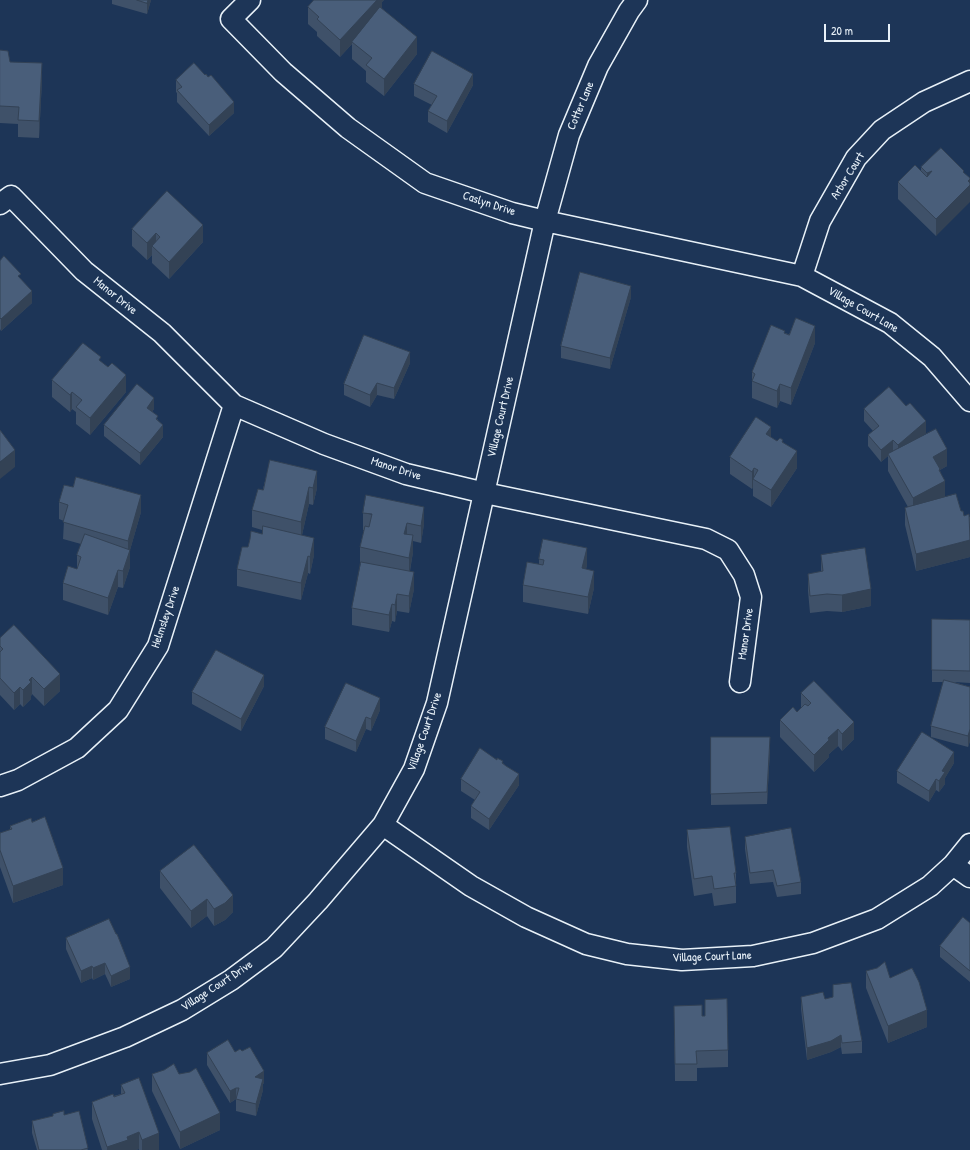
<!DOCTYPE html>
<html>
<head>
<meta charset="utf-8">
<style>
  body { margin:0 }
  #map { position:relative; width:970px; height:1150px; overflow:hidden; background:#1d3557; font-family:"Patrick Hand",sans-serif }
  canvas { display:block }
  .scale { position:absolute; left:824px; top:24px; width:66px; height:18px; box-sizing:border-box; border:2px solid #e8f1f8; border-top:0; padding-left:5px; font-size:12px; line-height:14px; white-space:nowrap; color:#e8f1f8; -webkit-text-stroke:3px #1d3557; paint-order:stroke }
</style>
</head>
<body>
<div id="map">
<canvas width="970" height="1150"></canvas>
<div class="scale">20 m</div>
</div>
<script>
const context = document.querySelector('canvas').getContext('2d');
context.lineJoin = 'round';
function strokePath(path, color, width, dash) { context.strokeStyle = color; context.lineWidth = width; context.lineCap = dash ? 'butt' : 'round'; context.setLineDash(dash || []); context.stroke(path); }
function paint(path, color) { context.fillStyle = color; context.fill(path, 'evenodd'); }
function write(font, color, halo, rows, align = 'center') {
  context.font = font + ' "Patrick Hand",sans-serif'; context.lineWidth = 3; context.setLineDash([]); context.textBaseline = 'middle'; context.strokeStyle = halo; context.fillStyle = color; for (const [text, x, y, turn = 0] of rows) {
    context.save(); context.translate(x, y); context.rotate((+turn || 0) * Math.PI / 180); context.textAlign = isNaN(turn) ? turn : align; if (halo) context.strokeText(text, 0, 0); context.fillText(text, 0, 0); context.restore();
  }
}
const minor = new Path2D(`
  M250 0 231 19 283 72 348 128 425 183 512 213 545 221 802 276 890 323 932 357 970 401
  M0 204 11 196 84 271 162 333 234 405 324 444 406 474 485 493 706 539 728 550 744 575 751 597 740 682
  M802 276 820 221 856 158 882 130 924 102 970 81
  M0 786 18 780 77 748 118 710 158 646 234 405
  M383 825 471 886 526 917 586 944 627 954 682 960 753 956 813 943 877 919 930 886 953 865 970 844
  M953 865 970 877
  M0 1074 50 1065 125 1037 182 1010 231 980 274 948 318 901 383 825 414 769 437 703 545 221 569 135 598 66 629 11 637 0`);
const wall = new Path2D(`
  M112 0H151L147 14 112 4Z
  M314 0H384L382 2V10L417 54 384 96 366 82V71L352 59V44L340 57 317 36V32L308 24V7Z
  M0 50 10 62 42 80 39 138 18 137V124L0 123Z
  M176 80 234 113 209 136 177 102V93L176 92Z
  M414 84 473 85 447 133 428 122V111L432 105 414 96Z
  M921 167 964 173 936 236 898 199V182L921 171Z
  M132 229 203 242 169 279 152 263V255L147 260 132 246Z
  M0 261 21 279 32 303 1 331 0 329Z
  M631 297 610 369 561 358V346Z
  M785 333 815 343 791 405 780 401 777 408 752 398V372Z
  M101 362 126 392 90 435 76 424V412L72 409 70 412 52 397V380Z
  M410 363 394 399 377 395 370 407 344 395V384Z
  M154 409 152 412 158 420 163 437 140 465 104 436V425Z
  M864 409 926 433 920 438 947 466 940 470 945 497 961 511 964 516 970 517V557L916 571 905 525V508L908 507 888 471V456L881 462 868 446V435L873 431 864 421Z
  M771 438 777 441 783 442 797 468 771 507 753 496V487L752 489 730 474V457Z
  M270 460 317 488 313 505 309 504 302 535 314 555 310 574 308 573 301 600 237 586V569L248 547 262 534V530L252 527V510L263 490Z
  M59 502 141 512 130 550V567L123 588 118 587 108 615 63 600V583L77 569V555L81 544 63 539 64 521 59 519Z
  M363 513 424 524 421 543 413 541V552L410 571 414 589 409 613 397 611 395 622 392 621 389 632 352 625V608L361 564H360V547L364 530H363Z
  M821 555 871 606 842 612 827 611 810 613 808 591V574L821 572Z
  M539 559 587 565 586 569 594 588 588 614 523 602V585L539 564Z
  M932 619 970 620V683L954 682 970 687V741L968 747 931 737V726L943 682H932Z
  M0 638 60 691 44 706 32 694 31 696V699L23 707 20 704 14 710 0 695Z
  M264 686 241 731 192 704V692Z
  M801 693 854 739 842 751 838 746 829 754V757L814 772 780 737V720L797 712 801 708Z
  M380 710 371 731 366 729 356 752 325 739V727Z
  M711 737 770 749 767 804 711 805Z
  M503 763 519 785 489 830 471 818V806L475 800 461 791V779Z
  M954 763 945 778V784L939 792 936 790 929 802 897 783V771Z
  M32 822 63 885 13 903 0 867V833L10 830V826Z
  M687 830 736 873V903L714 906 712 893 694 896 687 847Z
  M745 837 801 882V894L777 897 773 882 750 884 745 849Z
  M160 871 233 912 225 920 214 926 207 916 191 928 160 888Z
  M970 923V982L940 957V946Z
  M66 938 130 979 111 987 105 974 93 980 92 978 81 983 66 949Z
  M866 971 890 978 927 1027 888 1043 866 988Z
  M801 997 825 999 862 1041V1053L842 1054 841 1047 831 1052 807 1060 801 1009Z
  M705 1000 728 1050V1067L697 1068V1081H675L674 1006 702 1016H705Z
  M242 1051 264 1083 263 1084V1090L256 1116 236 1111V1099L230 1103 207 1065V1053Z
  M152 1074H179L220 1130 180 1149 152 1091Z
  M121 1085 159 1150H139V1149L136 1150H102L92 1119V1102L121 1094Z
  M53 1114 64 1115 88 1150H37L32 1133V1121L53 1116Z`);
const shadedWall = new Path2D(`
  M148 0H151L147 14V3Z
  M377 0H384L382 2V11L352 42V44L340 57V40Z
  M417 37V54L384 96V79Z
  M42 63V80L39 138V121Z
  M473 74V85L447 133V121Z
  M234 102V113L209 136V125Z
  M932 171 927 190V173Z
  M970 179V202L936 236V219Z
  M203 225V242L169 279V262Z
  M156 233V250L152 246V255L147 260V243Z
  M631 286V297L610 369V358Z
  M32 291V303L1 331V319Z
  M815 326V343L791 405V388Z
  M410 352V363L394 399V388Z
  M126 375V392L90 435V418Z
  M377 383V395L370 407V395Z
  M780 384V401L777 408V391Z
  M72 392V409L70 412V395Z
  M154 398V409L147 419V408Z
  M926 421V433L898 457V445Z
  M163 425V437L140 465V453Z
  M771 427V444L766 434Z
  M893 440V452L888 454V456L881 462V450Z
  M947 449V466L940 470V483L945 481V498L913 515V498L933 457Z
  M15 450V467L0 479V462Z
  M797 451V468L771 507V490Z
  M754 468V479H753V487L752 489V472Z
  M317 471V488L313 505V488Z
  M309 487V504L301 539V522Z
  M141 495V512L130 550V567L123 588V571L128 556V541Z
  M424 507V524L421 543V526Z
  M407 523V540L404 534Z
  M413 535V552L409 575V558Z
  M314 538V555L310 574V557Z
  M970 540V557L916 571V554Z
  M587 548V565L582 585V568Z
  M308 556V573L301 600V583Z
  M118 570V587L108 615V598Z
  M594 571V588L588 614V597Z
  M414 572V589L409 613V596Z
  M871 589V606L842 612V595Z
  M397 594V611L395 622V605Z
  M392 604V621L389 632V615Z
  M60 674V691L44 706V689Z
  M264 675V686L241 731V719Z
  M32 677V694L31 696V699L23 707V690L29 680Z
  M20 687V704L14 710V693Z
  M380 698V710L371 731V719Z
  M366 717V729L356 752V741Z
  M854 722V739L842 751V734Z
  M838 729V746L829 754V757L814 772V755L828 738Z
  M970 729V741L968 747V736Z
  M770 737V749L767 804V792Z
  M954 752V763L945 778V784L939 792V781L942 771Z
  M519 774V785L489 830V819Z
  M936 779V790L929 802V791Z
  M63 868V885L13 903V886Z
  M233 895V912L225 920 214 926V909Z
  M207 899V916L191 928V911Z
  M105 963V974L93 980V968Z
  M92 966V978L81 983V971Z
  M130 967V979L111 987V976Z
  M927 1010V1027L888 1043V1026Z
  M841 1035V1047L831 1052 807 1060V1048Z
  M264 1071V1083L263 1084V1090L256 1116 255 1077Z
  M236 1088V1099L230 1103V1091Z
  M220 1113V1130L180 1149V1132Z
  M139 1132V1149L136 1150H107V1147L127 1137Z
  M159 1133V1150H142V1140Z`);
const building = new Path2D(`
  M137 0H148L147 3Z
  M314 0H377L340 40 317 19 319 17 308 7Z
  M380 7 417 37 384 79 366 65 372 58 352 42Z
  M0 50 8 51 10 62 42 63 39 121 18 120 19 107 0 106Z
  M432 51 473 74 447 121 428 111 437 96 414 84Z
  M194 63 205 75 206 74 208 77 211 75 234 102 209 125 177 90 182 87 176 80Z
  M941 148 964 171 963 172 970 178V179L968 181 970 183V185L936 219 898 182 915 165 927 177 932 171 927 173 921 167Z
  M167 191 203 225 169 262 152 246 160 237 156 233 147 243 132 229Z
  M4 256 21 274 18 276 32 291 1 319 0 318V261Z
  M580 272 631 286 610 358 561 346Z
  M796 318 815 326 791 388 780 384 777 391 752 381 755 374 752 372 771 325 785 331 784 333 789 335Z
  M364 335 410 352 394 388 377 383 370 395 344 384Z
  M83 343 101 357 99 360 108 367 112 363 126 375 90 418 76 407 82 400 72 392 70 395 52 380Z
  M137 384 154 398 147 408 158 416 156 419 163 425 140 453 104 425Z
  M889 387 906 406 910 403 926 421 898 445 893 440 881 450 868 435 879 426 864 409Z
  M756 417 771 427 766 434 777 441 780 438 783 440 782 442 797 451 771 490 753 479 758 470 754 468 752 472 730 457Z
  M936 429 947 449 933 457 940 469 939 470 945 481 913 498 888 454Z
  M0 430 15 450 0 462Z
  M270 460 317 471 313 488 309 487 301 522 252 510 258 489 263 490Z
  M76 477 141 495 128 541 63 522 68 505 59 502 64 485 73 487Z
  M956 494 961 511H963L964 516 969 514 970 540 916 554 905 508Z
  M366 495 424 507 421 526 407 523 404 534 413 535 409 558 360 547 365 526 369 527 372 514 363 513Z
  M263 526 314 538 310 557 308 556 301 583 237 569 242 547H248L250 539 251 531 262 534Z
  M85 534 130 550 123 571 118 570 108 598 63 583 68 566 77 569 81 557 77 555Z
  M543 539 587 548 582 568 594 571 588 597 523 585 527 562 543 565 544 560 539 559Z
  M865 548 871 589 842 595 827 594 810 596 808 574 823 571 821 555Z
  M361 562 414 572 409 596 397 594 395 605 392 604 389 615 352 608Z
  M932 619 970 620V671L932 670Z
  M14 625 60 674 44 689 32 677 29 680 31 682 23 690 20 687 14 693 0 678V652L3 649 0 646V638Z
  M216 650 264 675 241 719 192 692Z
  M944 680 970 687V729L968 736 931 726Z
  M814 681 854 722 842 734 838 729 828 738 829 740 814 755 780 720 793 707 797 712 805 704 808 706 811 703 801 693Z
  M346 683 380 698 371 719 366 717 356 741 325 727Z
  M922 732 954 752 942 771 945 772 939 781 936 779 929 791 897 771Z
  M711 737H770L767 792 711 794Z
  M480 748 497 760V758L503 761 502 763 506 766 519 774 489 819 471 806 480 792 461 779Z
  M45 817 63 868 13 886 0 850V833L12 829 10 826 31 818 32 822Z
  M730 827 736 873H734L736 886 714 889 712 876 694 879 687 830Z
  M791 828 801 882 777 886 773 870 750 873 745 837Z
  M194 845 233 895 225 903 214 909 207 899 191 911 160 871Z
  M963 917 970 923V971L940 946Z
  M109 919 116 934H117L130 967 111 976 105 963 93 968 92 966 81 971 66 938Z
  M885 962 890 978 912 968 919 982 927 1010 888 1026 866 971 877 968Z
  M851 983 862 1041 842 1043 841 1035 831 1041 807 1048 801 997 823 992 825 999 833 997V985Z
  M727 999 728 1050 696 1051 697 1064H675L674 1006 702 1005V1016H705V1000Z
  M228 1040 235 1052 240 1049 242 1051 250 1047 264 1071 255 1077 263 1079 256 1104 236 1099 239 1088H236L230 1091 207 1053Z
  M174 1064 179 1074 190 1072 196 1068 220 1113 180 1132 152 1074 164 1070Z
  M139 1078 159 1133 142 1140 139 1132 127 1137 128 1140 107 1147 92 1102 113 1094 114 1097 125 1093 121 1085Z
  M64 1111V1115L79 1111 88 1148 81 1150H39L32 1121 53 1116V1114Z`);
const streetNames = [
  ["Cotter Lane",581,106,-67],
  ["Arbor Court",848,176,-58],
  ["Caslyn Drive",489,204,18],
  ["Manor Drive",115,296,39],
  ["Village Court Lane",863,310,30],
  ["Village Court Drive",501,417,-77],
  ["Manor Drive",396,469,18],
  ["Helmsley Drive",166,617,-71],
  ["Manor Drive",746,634,-82],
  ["Village Court Drive",425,732,-71],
  ["Village Court Lane",712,957,-2],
  ["Village Court Drive",217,986,-33]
];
strokePath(minor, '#e8f1f8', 23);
strokePath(minor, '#1d3557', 20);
paint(wall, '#3f5169');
paint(shadedWall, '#334255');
paint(building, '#495e7a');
strokePath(building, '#334255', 1);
write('12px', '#e8f1f8', '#1d3557', streetNames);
</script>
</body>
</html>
